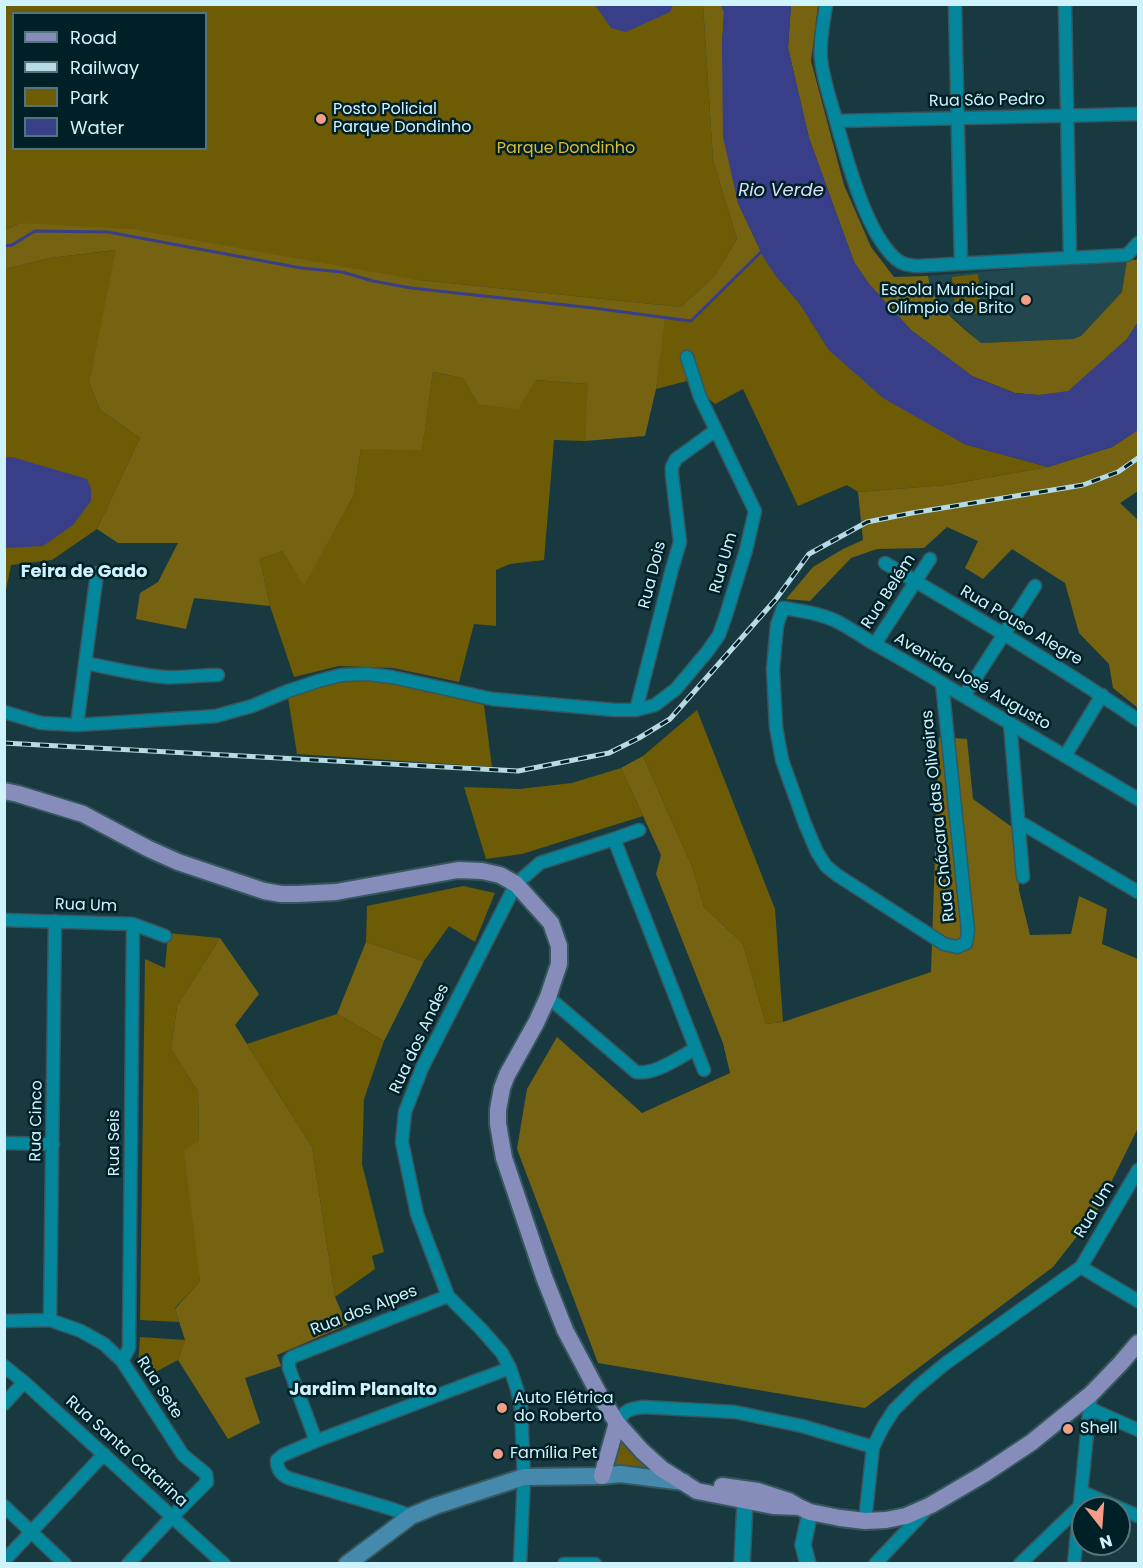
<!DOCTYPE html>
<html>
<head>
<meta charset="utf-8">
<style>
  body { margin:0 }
  #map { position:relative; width:1143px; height:1568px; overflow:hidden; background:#193941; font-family:Poppins,sans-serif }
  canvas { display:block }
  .frame { position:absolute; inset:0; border:6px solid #cef3fd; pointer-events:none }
  .legend { position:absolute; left:12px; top:12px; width:195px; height:138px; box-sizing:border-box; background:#002027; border:2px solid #52747d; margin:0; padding:8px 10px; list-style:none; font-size:18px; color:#cef3fd }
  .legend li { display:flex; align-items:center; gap:12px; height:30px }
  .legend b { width:30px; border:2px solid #52747d }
  .north { position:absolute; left:1071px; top:1496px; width:60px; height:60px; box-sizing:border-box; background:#002027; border:2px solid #52747d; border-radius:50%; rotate:163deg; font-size:16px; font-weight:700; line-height:24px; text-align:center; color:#cef3fd }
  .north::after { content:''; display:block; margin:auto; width:21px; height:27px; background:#f49e88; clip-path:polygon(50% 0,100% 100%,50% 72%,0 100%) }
</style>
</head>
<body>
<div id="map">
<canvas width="1143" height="1568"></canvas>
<div class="frame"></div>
<ul class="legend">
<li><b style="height:8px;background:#878dbb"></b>Road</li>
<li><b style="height:8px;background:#b7dbe5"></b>Railway</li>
<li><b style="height:16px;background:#6d5b06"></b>Park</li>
<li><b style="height:16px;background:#383f88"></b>Water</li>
</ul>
<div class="north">N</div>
</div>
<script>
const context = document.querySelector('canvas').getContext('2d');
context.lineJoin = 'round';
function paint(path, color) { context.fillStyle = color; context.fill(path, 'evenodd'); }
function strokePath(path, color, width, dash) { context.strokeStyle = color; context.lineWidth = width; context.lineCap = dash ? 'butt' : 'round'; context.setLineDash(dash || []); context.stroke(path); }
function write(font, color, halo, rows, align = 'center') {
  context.font = font + ' Poppins,sans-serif'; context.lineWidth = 5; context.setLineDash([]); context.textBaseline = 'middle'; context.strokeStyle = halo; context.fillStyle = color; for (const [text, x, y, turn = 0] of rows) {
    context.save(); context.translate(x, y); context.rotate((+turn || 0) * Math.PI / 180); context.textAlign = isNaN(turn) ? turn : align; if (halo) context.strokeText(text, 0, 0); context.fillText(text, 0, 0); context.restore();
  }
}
const built = new Path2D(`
  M1127 260 1122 292 1081 336 1073 339 981 343 941 307 929 285 928 276Z`);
const green = new Path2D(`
  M5 5H703L713 160 737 239 715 275 681 307 419 280 20 223 5 230ZM14 14H206V148H14Z
  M117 250 89 382 100 410 140 438 97 529 52 560 11 565 5 595V269L50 258Z
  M761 252 776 276 800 304 829 350 964 444 1048 467 946 485 858 492 847 485 798 506 743 389 715 404 687 381 656 389 664 318 691 321Z
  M978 274 982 313 956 316 952 277Z
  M433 372 463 378 478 404 535 380 589 384 585 441 554 440 544 560 510 564 496 570V626L474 624 459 682 393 668 339 666 294 677 270 606 260 559 282 551 304 585 354 495 361 449H422Z
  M339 680 386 681 484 705 492 767 297 754 288 698Z
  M697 710 775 909 783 1022 766 1024 743 944 704 907 693 869 643 756Z
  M621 768 643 816 522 854 486 859 464 787 519 789 572 783Z
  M463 886 495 893 475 942 449 926 424 961 366 942 367 906Z
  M168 933 220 938 177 1006 171 1049 198 1092 199 1141 195 1227 200 1281 175 1308 179 1322 140 1320 145 959 165 968Z
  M337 1014 384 1041 364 1099 362 1164 384 1252 372 1256 375 1269 335 1297 312 1147 247 1044Z
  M140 1337 185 1340 178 1360 146 1377 138 1367Z
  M616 1432 650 1466 648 1470 607 1465Z`);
const forest = new Path2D(`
  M703 5H721L724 12 722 45 738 203 761 252 691 321 665 318 656 389 645 436 585 441 588 384 536 380 518 409 478 404 463 378 433 372 422 450 361 449 354 495 304 586 282 551 260 559 270 606 194 598 186 629 136 619 140 593 158 582 178 543H118L97 529 140 438 100 410 89 382 116 250 50 258 5 269V230L20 223 131 229 419 280 681 307 715 275 737 239 713 160Z
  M791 5H818L811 61 844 185 871 247 894 277 928 276C932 306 960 325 981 343L1073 339 1081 336 1122 292 1127 260H1136L1138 257V322L1127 339 1068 392 1039 395 1015 393 972 376 911 330 869 284 854 262 809 138 788 48Z
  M1138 430V491L1120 503 1138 520V708L1113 688 1109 664 1079 633 1065 583 1012 549 983 579 965 568 978 541 947 527 924 548 877 549 851 558 810 601 786 599 813 567 843 549 863 540 858 492 946 485 1048 467 1112 447Z
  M939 737 967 739 973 799 1016 830 1019 890 1030 935 1071 934 1079 896 1107 909 1102 944 1138 959V1128L1097 1211 1053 1267 865 1408 598 1363 517 1149 527 1089 557 1037 642 1113 730 1073 723 1043 656 874 661 855 621 768 643 756 693 869 704 907 743 944 766 1024 783 1022 931 972Z
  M220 938 259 994 235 1025 312 1147 335 1297 347 1325 277 1355 281 1366 245 1378 260 1423 228 1439 178 1360 185 1340 175 1309 200 1281 184 1150 199 1141 198 1092 171 1049 177 1006Z
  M366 942 424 961 384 1041 337 1014Z`);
const water = new Path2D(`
  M595 5H673L670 12 626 32 611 28Z
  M721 5H791L788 48 809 138 854 262 869 284 911 330 972 376 1014 393 1039 395 1068 391 1127 339 1138 322V430L1112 447 1048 467 964 444 883 398 829 350 800 304 776 276 764 258 738 203 723 137 722 45 724 12Z
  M5 457H12L87 479 91 489V501L73 525 43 546 5 548Z`);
const stream = new Path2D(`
  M4 246 12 245 35 231 108 232 301 268 342 272 373 281 411 288 593 308 691 321 761 252 765 251`);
const minor = new Path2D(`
  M826 4C824 22 819 41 821 59 823 79 830 98 835 117 846 156 865 232 896 259 903 265 909 265 917 266L1127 255 1138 243
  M955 4 961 263
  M1065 4 1070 258
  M836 121 1138 114
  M885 563C970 614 1056 664 1138 720
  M875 644 930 559
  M85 663C112 668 138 675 165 677 183 678 200 675 218 675
  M942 683 968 931 966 943 957 947 944 944 837 875 826 866 817 852 805 824 782 760 776 727 773 669 777 625 783 608C801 611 819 613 836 621 848 627 860 635 871 642 898 657 924 672 950 688 1013 725 1076 762 1138 799
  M964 696 1035 586
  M636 710 672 569 680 542 672 475V467L676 459 716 430
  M4 712 41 723 77 725 202 717 216 716 252 706 288 691 318 681 341 675 368 674 392 677 492 699 615 710H636L655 705 676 689 707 652 719 635 726 615 746 550 755 511 700 397 687 357
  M1010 723 1023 877
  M77 725 97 573
  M1065 756 1102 695
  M1018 821 1138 892
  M614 839 704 1070
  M4 920 133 924 165 936
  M548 997 636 1072C655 1075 678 1058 695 1049
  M4 1143 53 1144
  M1081 1267 1138 1301
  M50 1320 55 921
  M4 1321 50 1320 81 1331 104 1344 122 1361 183 1455 206 1474 207 1482 173 1516 128 1564
  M122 1361 129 1348 133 924
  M4 1366 24 1382 224 1564
  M4 1404 24 1382
  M1091 1409 1138 1430
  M617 1423C625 1410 628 1409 643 1407L735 1412 802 1426 873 1447 865 1521
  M316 1441 289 1368V1360L292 1357 448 1296
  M873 1447 883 1427 894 1410 916 1388 946 1363 1081 1267 1138 1170
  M1082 1492 1138 1516
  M4 1506 65 1564
  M411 1516 392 1509 288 1478C280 1474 277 1469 277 1460L283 1455 316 1441 510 1368
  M4 1561 104 1454
  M520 1564 524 1477 521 1407 517 1389 510 1368 502 1353 480 1328 448 1296 417 1214 402 1142 405 1112 422 1068 516 884 540 863 614 839 639 830
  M564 1564H595
  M875 1564 928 1508
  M1020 1564 1079 1507
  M1074 1564 1091 1394`);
const tertiary = new Path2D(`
  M742 1564 745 1502
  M808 1564 803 1545 810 1512`);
const secondary = new Path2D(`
  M347 1564 411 1516 435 1506 524 1477 602 1476 620 1474 684 1482`);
const primary = new Path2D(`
  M4 791 18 794 83 814 149 849 178 862 264 891 281 894H298L336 892 458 870 482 871 500 875 516 884 551 923 559 946V964L548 997 536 1023 507 1075 502 1088 498 1110V1124L504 1158 544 1277 565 1330 599 1394 617 1423 642 1451 662 1469 697 1491 773 1506 799 1507
  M602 1476 617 1423
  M722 1486 758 1491 789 1501 799 1507 810 1512 840 1518 865 1521 886 1520 906 1516 931 1505 984 1474 1032 1442 1091 1394 1120 1364 1138 1343`);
const rail = new Path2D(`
  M4 743 518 771 609 753 639 738 670 719 776 599 809 554 867 522 912 513 1083 485 1118 472 1138 458`);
const markers = [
  [321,119,6,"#f49e88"],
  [1026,300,6,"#f49e88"],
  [502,1408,6,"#f49e88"],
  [1068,1429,6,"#f49e88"],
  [498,1454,6,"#f49e88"]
];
const streetNames = [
  ["Rua São Pedro",987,101,-1],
  ["Rua Um",724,563,-74],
  ["Rua Dois",653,575,-76],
  ["Rua Belém",889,592,-57],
  ["Rua Pouso Alegre",1021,626,31],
  ["Avenida José Augusto",972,682,30],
  ["Rua Chácara das Oliveiras",939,816,-96],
  ["Rua Um",86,906,2],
  ["Rua dos Andes",420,1039,-65],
  ["Rua Cinco",37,1121,-89],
  ["Rua Seis",115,1143,-90],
  ["Rua Um",1095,1210,-59],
  ["Rua dos Alpes",364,1311,-21],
  ["Rua Sete",159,1388,57],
  ["Rua Santa Catarina",126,1452,42]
];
const poiNames = [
  ["Posto Policial",333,110],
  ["Parque Dondinho",333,128],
  ["Escola Municipal",1014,291,"right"],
  ["Olímpio de Brito",1014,309,"right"],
  ["Auto Elétrica",514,1399],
  ["do Roberto",514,1417],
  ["Shell",1080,1429],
  ["Família Pet",510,1454]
];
const parkNames = [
  ["Parque Dondinho",566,149]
];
const waterNames = [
  ["Rio Verde",781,191]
];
const neighbourhoodNames = [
  ["Feira de Gado",84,572],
  ["Jardim Planalto",363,1390]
];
paint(built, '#22474f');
paint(green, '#6d5b06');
paint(forest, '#766312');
paint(water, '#383f88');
strokePath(stream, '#383f88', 3);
strokePath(minor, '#36575f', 15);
strokePath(tertiary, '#36575f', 18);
strokePath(secondary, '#36575f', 20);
strokePath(primary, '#36575f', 20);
strokePath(minor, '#02879d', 12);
strokePath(tertiary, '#02879d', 15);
strokePath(secondary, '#458aac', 16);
strokePath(primary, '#878dbb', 16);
strokePath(rail, '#b7dbe5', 5);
strokePath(rail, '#002027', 3, [9]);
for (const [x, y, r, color] of markers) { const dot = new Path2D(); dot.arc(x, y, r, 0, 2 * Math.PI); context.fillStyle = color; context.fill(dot); strokePath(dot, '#002027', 2); }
write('16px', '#cef3fd', '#002027', streetNames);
write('16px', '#cef3fd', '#002027', poiNames, 'left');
write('16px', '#ddbc32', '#002027', parkNames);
write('italic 18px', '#dadff5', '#002027', waterNames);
write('bold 18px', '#cef3fd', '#002027', neighbourhoodNames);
</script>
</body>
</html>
